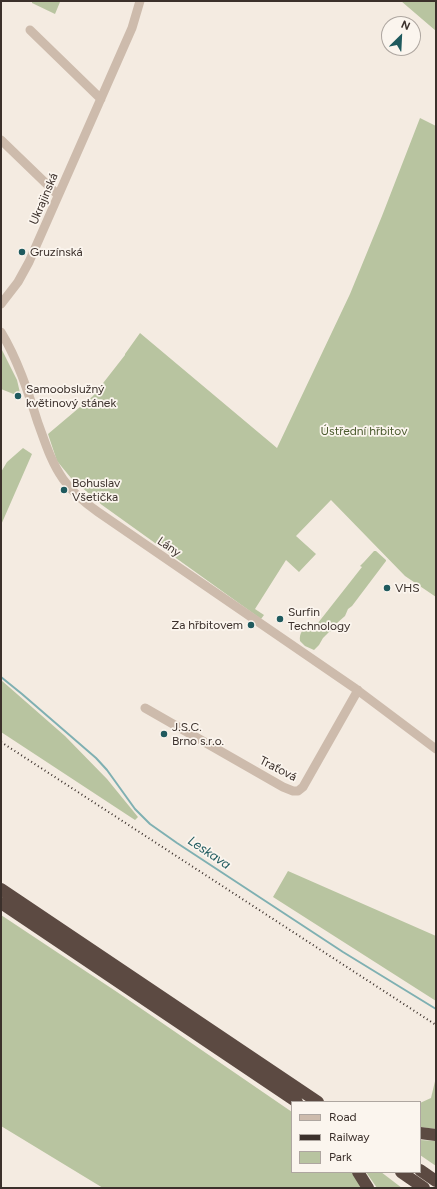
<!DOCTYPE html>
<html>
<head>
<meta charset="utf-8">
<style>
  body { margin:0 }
  #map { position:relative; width:437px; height:1189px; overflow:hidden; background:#f4ebe1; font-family:Figtree,sans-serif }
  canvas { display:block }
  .frame { position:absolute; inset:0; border:2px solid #3b302b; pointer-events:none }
  .legend { position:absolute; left:291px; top:1101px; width:130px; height:72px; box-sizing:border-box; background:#fbf5ee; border:1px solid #aea6a0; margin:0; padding:5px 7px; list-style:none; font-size:12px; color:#3b302b }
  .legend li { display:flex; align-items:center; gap:8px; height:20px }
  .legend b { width:20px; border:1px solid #aea6a0 }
  .north { position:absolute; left:381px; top:16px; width:40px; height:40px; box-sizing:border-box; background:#fbf5ee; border:1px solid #aea6a0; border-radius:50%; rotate:24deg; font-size:11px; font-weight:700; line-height:16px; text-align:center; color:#3b302b }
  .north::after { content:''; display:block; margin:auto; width:14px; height:18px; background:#1f5a5e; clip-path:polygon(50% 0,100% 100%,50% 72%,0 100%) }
</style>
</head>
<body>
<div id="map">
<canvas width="437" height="1189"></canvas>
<div class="frame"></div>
<ul class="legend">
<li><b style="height:5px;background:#cdbbac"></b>Road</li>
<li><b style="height:5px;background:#3b302b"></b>Railway</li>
<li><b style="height:11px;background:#b8c4a0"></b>Park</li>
</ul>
<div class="north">N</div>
</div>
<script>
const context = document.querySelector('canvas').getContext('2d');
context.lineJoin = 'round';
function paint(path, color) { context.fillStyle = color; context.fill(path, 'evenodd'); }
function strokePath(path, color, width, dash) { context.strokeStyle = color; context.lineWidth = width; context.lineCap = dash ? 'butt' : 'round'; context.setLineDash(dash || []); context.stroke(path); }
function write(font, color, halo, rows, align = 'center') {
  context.font = font + ' Figtree,sans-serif'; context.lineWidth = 3.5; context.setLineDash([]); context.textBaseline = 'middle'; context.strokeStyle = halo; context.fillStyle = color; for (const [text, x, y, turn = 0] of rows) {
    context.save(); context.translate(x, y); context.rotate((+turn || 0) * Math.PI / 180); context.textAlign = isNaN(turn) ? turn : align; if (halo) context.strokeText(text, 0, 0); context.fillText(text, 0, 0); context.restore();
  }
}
const green = new Path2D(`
  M32 1H58L60 2 55 14 32 3Z
  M401 1H436V31Z
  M420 118 436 126V597L405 576 331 500 296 536 316 554 299 572 286 560 255 609 264 615 261 619 102 505 71 478 57 461 48 434 93 396 125 355V354L140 333 277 448 350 294 382 216Z
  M1 348 17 380 21 397 1 389Z
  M23 448 32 454 1 525V472L7 462Z
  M374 551H376L386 560V561L352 606 348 609 345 616 337 623 335 629 329 632 323 638 319 645 314 650 305 646 300 641C299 633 303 628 310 625L314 628 362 567 360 566 364 562Z
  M1 680 65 736 107 779 138 817 135 820 1 732Z
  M288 871 436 936V1001L273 897Z
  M1 915 117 992 292 1112V1172H352L363 1188H103L1 1126Z
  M436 1077V1129L420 1127V1103L431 1098Z
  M420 1140 436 1141V1166L420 1155Z
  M366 1172H381L402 1188H377Z`);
const stream = new Path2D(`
  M1 677 22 694 96 758 107 770 135 809 150 824 177 843 343 952 436 1009`);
const minor = new Path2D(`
  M30 30 101 99
  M1 140 58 195
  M1 304 18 282 29 262 132 28 140 1
  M1 332C18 360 28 392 38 423 45 442 51 462 63 479 72 492 85 503 98 512L356 689 436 749
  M145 708 283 787 293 791H298L303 787 358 690`);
const highway = new Path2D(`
  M1 889 318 1102
  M1 903 297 1102
  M420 1133 436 1135
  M420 1170 436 1181
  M358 1172 368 1188
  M401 1172 424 1188`);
const rail = new Path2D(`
  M1 742 436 1025`);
const markers = [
  [22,252,4,"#1f5a5e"],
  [18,396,4,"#1f5a5e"],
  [64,490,4,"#1f5a5e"],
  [387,588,4,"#1f5a5e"],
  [280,619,4,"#1f5a5e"],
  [251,625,4,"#1f5a5e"],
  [164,734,4,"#1f5a5e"]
];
const streetNames = [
  ["Ukrajinská",44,199,-67],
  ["Lány",169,547,34],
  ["Traťová",278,769,27]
];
const poiNames = [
  ["Gruzínská",30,252],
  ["Samoobslužný",26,389],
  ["květinový stánek",26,403],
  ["Bohuslav",72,483],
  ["Všetička",72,497],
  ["VHS",395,588],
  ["Surfin",288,612],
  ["Technology",288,626],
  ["Za hřbitovem",243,625,"right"],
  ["J.S.C.",172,727],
  ["Brno s.r.o.",172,741]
];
const parkNames = [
  ["Ústřední hřbitov",364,431]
];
const waterNames = [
  ["Leskava",209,853,34]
];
paint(green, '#b8c4a0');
strokePath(stream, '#7fb0b2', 2);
strokePath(minor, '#cdbbac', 9);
strokePath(highway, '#5c4a42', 12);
strokePath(rail, '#3b302b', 2, [1, 3]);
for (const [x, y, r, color] of markers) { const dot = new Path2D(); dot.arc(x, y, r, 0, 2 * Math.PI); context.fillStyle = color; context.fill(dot); strokePath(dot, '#fbf5ee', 1.5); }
write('12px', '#3b302b', '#fbf5ee', streetNames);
write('12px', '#3b302b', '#fbf5ee', poiNames, 'left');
write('12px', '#4a5a2e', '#fbf5ee', parkNames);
write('italic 13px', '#1f5a5e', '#fbf5ee', waterNames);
</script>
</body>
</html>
